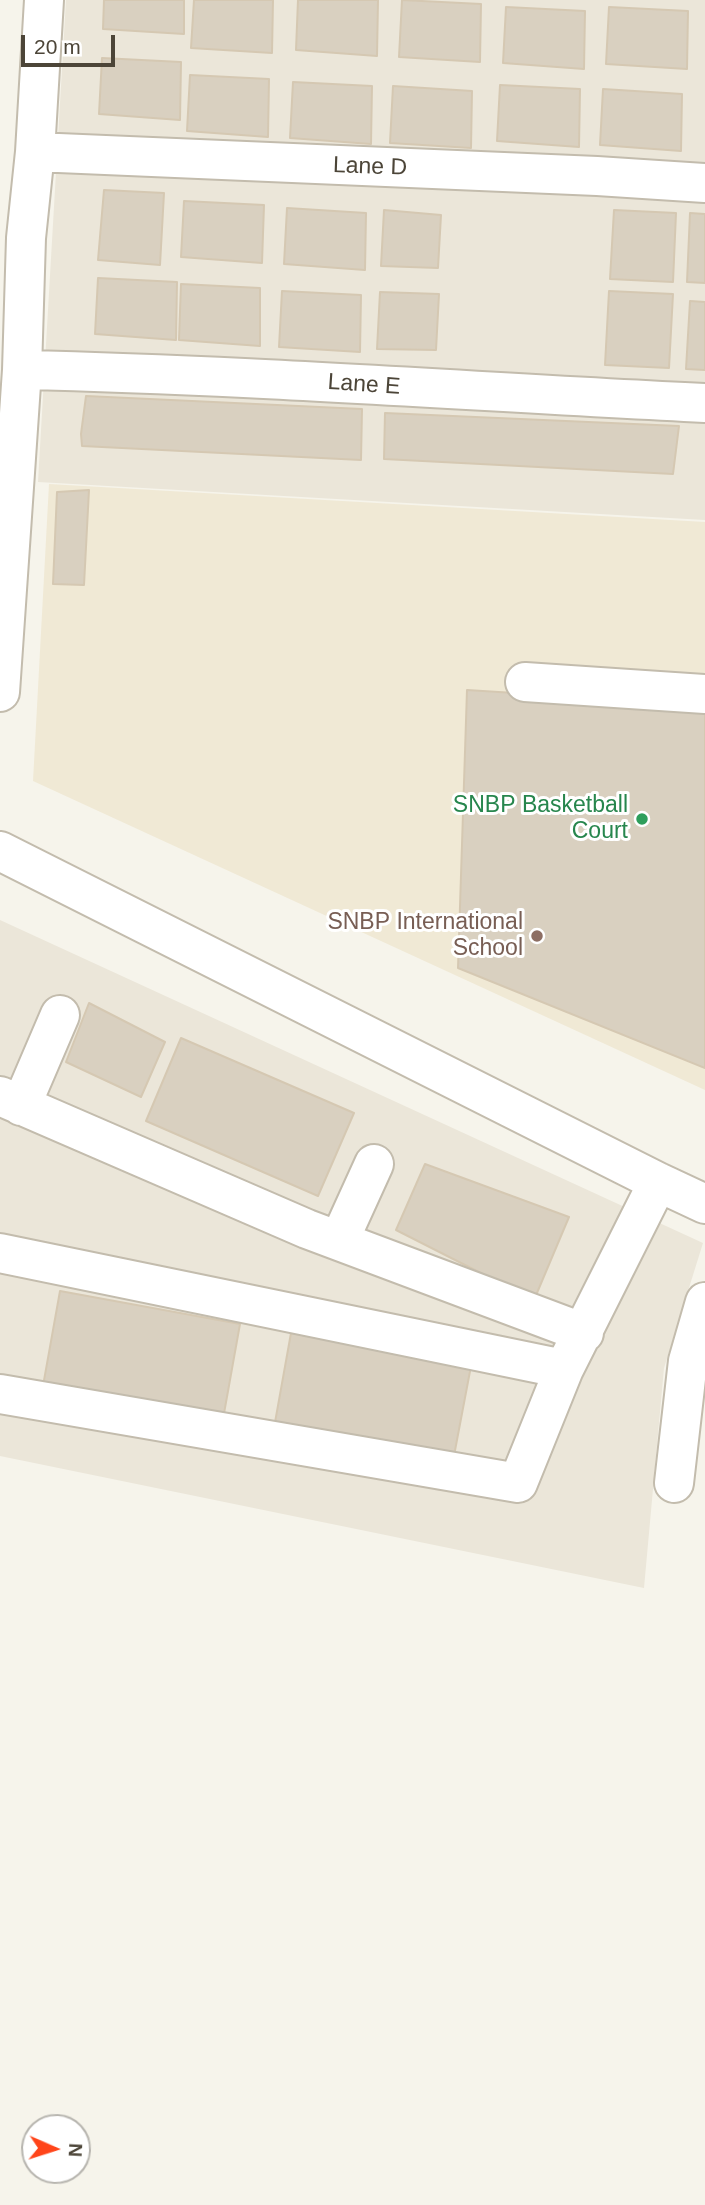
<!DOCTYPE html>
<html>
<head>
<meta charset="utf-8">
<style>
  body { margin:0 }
  #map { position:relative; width:705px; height:2205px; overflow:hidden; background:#f6f4eb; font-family:Arial,sans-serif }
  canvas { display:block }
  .north { position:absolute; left:21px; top:2114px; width:70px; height:70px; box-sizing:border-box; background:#fff; border:2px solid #b7b5af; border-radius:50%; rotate:93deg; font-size:19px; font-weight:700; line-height:28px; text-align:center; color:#4c4538 }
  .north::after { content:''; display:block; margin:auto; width:24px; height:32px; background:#ff451a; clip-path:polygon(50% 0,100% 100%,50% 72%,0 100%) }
  .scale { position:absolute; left:21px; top:35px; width:94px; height:32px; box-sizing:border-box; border:4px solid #4c4538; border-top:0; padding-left:9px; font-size:21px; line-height:24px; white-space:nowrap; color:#4c4538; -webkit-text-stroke:5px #fff; paint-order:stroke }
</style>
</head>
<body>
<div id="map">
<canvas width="705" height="2205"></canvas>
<div class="north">N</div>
<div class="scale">20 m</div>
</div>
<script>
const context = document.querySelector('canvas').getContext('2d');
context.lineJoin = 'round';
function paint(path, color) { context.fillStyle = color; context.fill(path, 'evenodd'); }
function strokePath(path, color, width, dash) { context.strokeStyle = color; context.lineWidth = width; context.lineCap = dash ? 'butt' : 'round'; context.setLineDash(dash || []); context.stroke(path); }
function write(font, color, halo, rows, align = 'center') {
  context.font = font + ' Arial,sans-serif'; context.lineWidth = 6; context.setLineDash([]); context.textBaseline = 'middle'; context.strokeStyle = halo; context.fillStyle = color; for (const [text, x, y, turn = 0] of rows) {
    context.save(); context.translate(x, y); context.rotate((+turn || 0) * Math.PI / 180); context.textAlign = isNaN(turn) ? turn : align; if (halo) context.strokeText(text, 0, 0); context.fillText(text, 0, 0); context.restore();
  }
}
const residential = new Path2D(`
  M66 0H705V520L38 482Z
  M0 920 703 1243 664 1368 644 1588 0 1456Z`);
const education = new Path2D(`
  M49 484 705 522V1090L33 781Z`);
const building = new Path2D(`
  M104 0H184V34L103 29Z
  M194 0H273L272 53 191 48Z
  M298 0H378L377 56 296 50Z
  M402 0 481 4 480 62 399 57Z
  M506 7 585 11 584 69 503 63Z
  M609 7 688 11 687 69 606 64Z
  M102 58 181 62 180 120 99 114Z
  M190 75 269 79 268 137 187 131Z
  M293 82 372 86 371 144 290 138Z
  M500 85 580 89 579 147 497 141Z
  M393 86 472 91 471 148 390 143Z
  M603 89 682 94 681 151 600 145Z
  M104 190 164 193 160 265 98 260Z
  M184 201 264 205 262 263 181 257Z
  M287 208 366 213 365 270 284 264Z
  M384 210 441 215 438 268 381 266Z
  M614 210 676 213 673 282 610 279Z
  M690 213 705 214V283L687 282Z
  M98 278 177 282 176 340 95 334Z
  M181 284 260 288V346L179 340Z
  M282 291 361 295 360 352 279 347Z
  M609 291 673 294 669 368 605 365Z
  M380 292 439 294 436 350 377 349Z
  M690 301 705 302V370L686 369Z
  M86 396 362 409 361 460 82 446 81 434Z
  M385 413 679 426 673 474 384 459Z
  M89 490 84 585 53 584 57 492Z
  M467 690 705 705V1068L458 968Z
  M89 1003 165 1042 141 1097 66 1062Z
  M181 1038 354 1113 318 1196 146 1121Z
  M425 1164 569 1217 534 1300 396 1230Z
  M60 1291 240 1324 223 1419 43 1386Z
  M291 1333 471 1366 453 1461 274 1428Z`);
const minor = new Path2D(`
  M35 152 597 176 705 183
  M22 370C250 375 477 392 705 403
  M525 682 705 694
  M0 692 22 370 26 238 35 152 44 0
  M0 851 658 1182 705 1204
  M0 1096 307 1229 584 1333
  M21 1106 60 1015
  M339 1241 374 1164
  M0 1253 564 1369
  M0 1394 518 1483 564 1369 658 1182
  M674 1483 688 1361 705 1302`);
const markers = [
  [642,819,7,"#2e9e5b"],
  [537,936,7,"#8d6e63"]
];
const streetNames = [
  ["Lane D",370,167,2],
  ["Lane E",364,385,4]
];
const leisureNames = [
  ["SNBP Basketball",628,806],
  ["Court",628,832]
];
const educationNames = [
  ["SNBP International",523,923],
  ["School",523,949]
];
paint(residential, '#ebe6d9');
paint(education, '#f0e9d5');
paint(building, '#d9d0c0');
strokePath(building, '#d5c8b2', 2);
strokePath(minor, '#c3bcad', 42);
strokePath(minor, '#fff', 38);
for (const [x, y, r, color] of markers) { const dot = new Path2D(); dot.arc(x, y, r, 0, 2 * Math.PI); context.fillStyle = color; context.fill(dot); strokePath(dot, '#fff', 2.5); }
write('23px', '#4c4538', '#fff', streetNames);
write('23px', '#27864d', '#fff', leisureNames, 'right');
write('23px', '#785e54', '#fff', educationNames, 'right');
</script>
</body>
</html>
